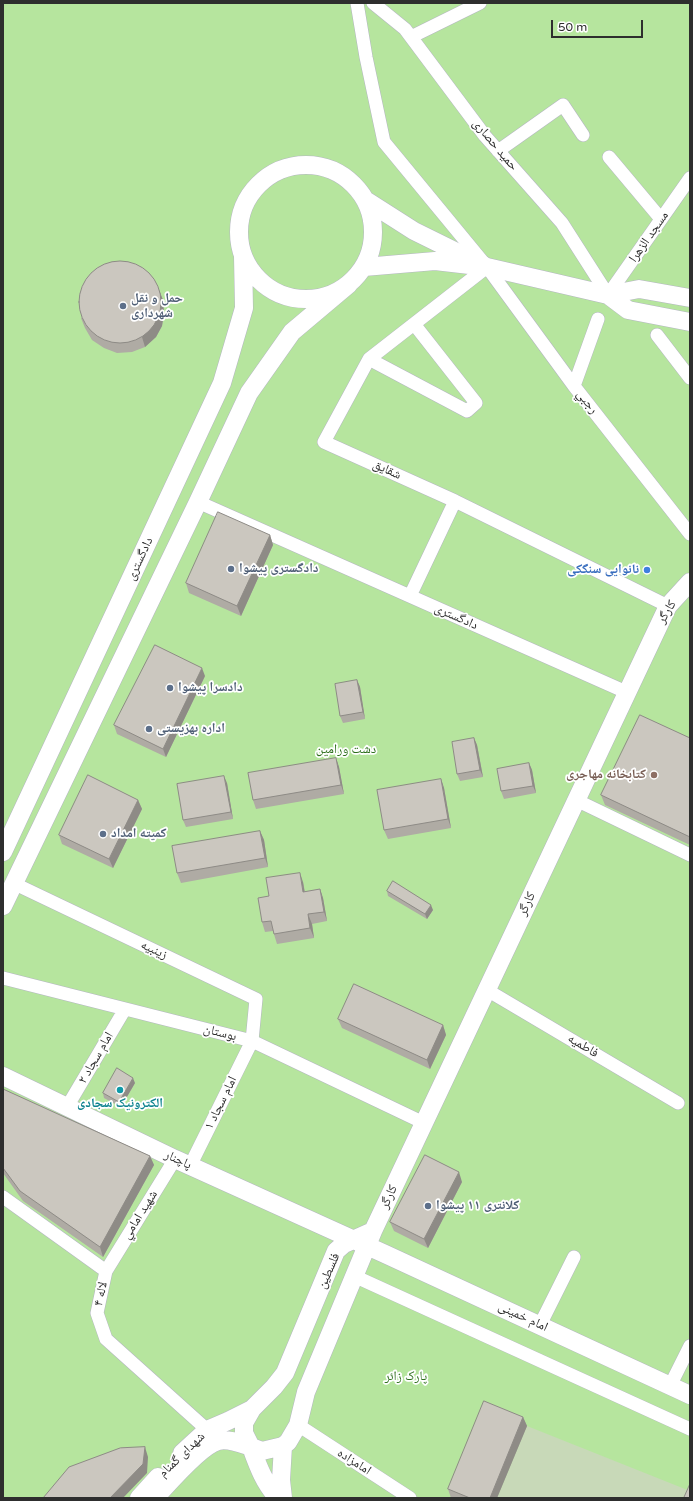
<!DOCTYPE html>
<html>
<head>
<meta charset="utf-8">
<style>
  body { margin:0 }
  #map { position:relative; width:693px; height:1501px; overflow:hidden; background:#efe9e1; font-family:"Varela Round",sans-serif }
  canvas { display:block }
  .frame { position:absolute; inset:0; border:4px solid #2e2e2e; pointer-events:none }
  .scale { position:absolute; left:551px; top:20px; width:92px; height:18px; box-sizing:border-box; border:2px solid #2e2e2e; border-top:0; padding-left:5px; font-size:12px; line-height:14px; white-space:nowrap; color:#2e2e2e; -webkit-text-stroke:3px #fff; paint-order:stroke }
</style>
</head>
<body>
<div id="map">
<canvas width="693" height="1501"></canvas>
<div class="frame"></div>
<div class="scale">50 m</div>
</div>
<script>
const context = document.querySelector('canvas').getContext('2d');
context.lineJoin = 'round';
function paint(path, color) { context.fillStyle = color; context.fill(path, 'evenodd'); }
function strokePath(path, color, width, dash) { context.strokeStyle = color; context.lineWidth = width; context.lineCap = dash ? 'butt' : 'round'; context.setLineDash(dash || []); context.stroke(path); }
function write(font, color, halo, rows, align = 'center') {
  context.font = font + ' "Varela Round","Noto Naskh Arabic",sans-serif'; context.lineWidth = 3.5; context.setLineDash([]); context.textBaseline = 'middle'; context.strokeStyle = halo; context.fillStyle = color; for (const [text, x, y, turn = 0] of rows) {
    context.save(); context.translate(x, y); context.rotate((+turn || 0) * Math.PI / 180); context.textAlign = isNaN(turn) ? turn : align; if (halo) context.strokeText(text, 0, 0); context.fillText(text, 0, 0); context.restore();
  }
}
const green = new Path2D(`
  M3 3H690V1498H3Z`);
const cemetery = new Path2D(`
  M527 1426 690 1491V1498H497Z`);
const street = new Path2D(`
  M357 3 366 57 384 142 487 267 574 386 690 534
  M373 3 405 29 485 136 562 223 608 295 690 178
  M411 37 480 3
  M498 151 563 105 583 135
  M609 157 661 219
  M487 267 369 359 324 442 455 501 668 606
  M657 335 690 378
  M369 359 467 411 476 403 414 324
  M574 386 598 319
  M198 502 626 692
  M410 596 455 501
  M576 800 690 855
  M13 883 256 999 252 1041 190 1166
  M3 978 252 1041 424 1123
  M487 990 678 1103
  M67 1107 125 1009
  M3 1197 106 1271 97 1313 106 1339 214 1436
  M106 1271 175 1159
  M354 1276 690 1429
  M540 1325 574 1257
  M670 1386 690 1346
  M298 1425 410 1498`);
const secondary = new Path2D(`
  M239 232a67 67 0 1 1 134 0a67 67 0 1 1-134 0Z
  M364 267 435 261 487 267 414 231 367 201
  M487 267 608 295 628 310 690 322
  M608 295 639 289 690 298
  M3 852 222 383 244 308 243 256
  M3 906 198 502 249 393 292 332 349 284
  M3 1076 175 1159 385 1254 690 1395
  M373 1231 344 1244 336 1251 285 1373 274 1387 252 1409 244 1423V1433L251 1447 262 1451 283 1446 288 1442 298 1425 306 1392 373 1231 668 606 690 582
  M182 1453 207 1430 228 1421 252 1409
  M139 1498 158 1477
  M155 1498C169 1483 200 1446 218 1441 228 1438 242 1444 251 1447 258 1466 264 1483 278 1498
  M283 1498 281 1480 283 1446`);
const wall = new Path2D(`
  M159 290 163 300 164 313 162 326 156 337 145 347 132 352 117 353 104 348 92 340 85 328 81 318Z
  M270 535 273 545 241 616 189 593 186 583Z
  M205 676 166 757 117 734 114 725Z
  M357 680 360 687 365 719 343 723 340 716Z
  M474 738 477 745 483 777 460 781 457 774Z
  M690 738V845L605 805 601 795Z
  M336 758 339 767 344 794 256 809 253 800Z
  M529 763 532 770 536 793 504 799 501 791Z
  M441 779 444 788 451 828 388 839 384 830Z
  M227 783 233 819 186 827 183 820Z
  M138 800 142 809 113 868 62 844 59 835Z
  M260 831 264 840 268 867 181 883 177 873Z
  M303 882 305 892 320 889 323 898 327 921 312 924 314 938 277 944 273 931 265 932 262 922 269 896Z
  M387 891 433 910 427 919 388 896Z
  M338 1019 443 1025 446 1035 430 1069 342 1028Z
  M135 1083 121 1107 104 1098 103 1093Z
  M3 1089 150 1156 154 1165 103 1257 23 1201 3 1173Z
  M462 1182 428 1248 394 1231 390 1222Z
  M523 1417 527 1426 497 1498H451L448 1489Z`);
const shadedWall = new Path2D(`
  M159 290 163 300 164 313 162 326 156 337 145 347 142 337Z
  M270 535 273 545 241 616 237 606Z
  M202 668 205 676 166 757 163 749Z
  M357 680 360 687 365 719 363 712Z
  M474 738 477 745 483 777 480 770Z
  M336 758 339 767 344 794 341 785Z
  M529 763 532 770 536 793 533 786Z
  M224 776 227 783 233 819 231 812Z
  M441 779 444 788 451 828 448 819Z
  M138 800 142 809 113 868 109 859Z
  M260 831 264 840 268 867 265 858Z
  M300 873 303 882 306 901 303 892Z
  M320 889 323 898 327 921 324 912Z
  M431 905 433 910 427 919 425 914Z
  M308 914 312 924 314 938 310 928Z
  M443 1025 446 1035 430 1069 427 1060Z
  M133 1078 135 1083 121 1107 119 1102Z
  M150 1156 154 1165 103 1257 100 1247Z
  M459 1172 462 1182 428 1248 424 1239Z
  M523 1417 527 1426 497 1498H490Z
  M145 1447 148 1457 147 1473 123 1498H110Z`);
const building = new Path2D(`
  M79 302a41 41 0 1 1 82 0a41 41 0 1 1-82 0Z
  M218 512 270 535 237 606 186 583Z
  M155 645 202 668 163 749 114 725Z
  M357 680 363 712 340 716 335 684Z
  M640 715 690 738V837L601 795Z
  M474 738 480 770 457 774 452 742Z
  M336 758 341 785 253 800 248 773Z
  M529 763 533 786 501 791 497 769Z
  M88 775 138 800 109 859 59 835Z
  M224 776 231 812 183 820 177 784Z
  M441 779 448 819 384 830 377 790Z
  M260 831 265 858 177 873 172 846Z
  M300 873 303 892 320 889 324 912 308 914 310 928 274 934 271 921 262 922 258 898 269 896 266 878Z
  M393 881 431 905 425 914 387 891Z
  M354 984 443 1025 427 1060 338 1019Z
  M117 1068 133 1078 119 1102 103 1093Z
  M3 1089 150 1156 100 1247 20 1191 3 1168Z
  M425 1155 459 1172 424 1239 390 1222Z
  M484 1401 523 1417 490 1498H470L448 1489Z
  M145 1447 143 1464 110 1498H43L69 1467 120 1448Z
  M690 1484V1498H684Z`);
const markers = [
  [123,306,4,"#5c6f8a"],
  [231,569,4,"#5c6f8a"],
  [647,570,4,"#3f7fe0"],
  [170,688,4,"#5c6f8a"],
  [149,729,4,"#5c6f8a"],
  [654,775,4,"#8d6e63"],
  [103,834,4,"#5c6f8a"],
  [120,1090,4,"#0f9aa8"],
  [428,1206,4,"#5c6f8a"]
];
const streetNames = [
  ["حمید حصاری",495,145,50],
  ["مسجد الزهرا",649,237,-55],
  ["رجبي",587,402,52],
  ["شقايق",387,470,24],
  ["دادگستری",140,559,-65],
  ["کارگر",667,612,-58],
  ["دادگستری",456,617,24],
  ["کارگر",527,904,-65],
  ["زينبيه",154,950,25],
  ["بوستان",220,1033,14],
  ["فاطميه",583,1046,31],
  ["امام سجاد ۲",96,1058,-60],
  ["امام سجاد ۱",221,1103,-64],
  ["پاچنار",178,1160,25],
  ["کارگر",389,1197,-65],
  ["شهيد امامي",140,1215,-58],
  ["فلسطین",329,1271,-66],
  ["لاله ۴",101,1294,-78],
  ["امام خمینی",523,1317,25],
  ["شهدای گمنام",182,1455,-44],
  ["امامزاده",354,1462,33]
];
const serviceNames = [
  ["حمل و نقل",131,299],
  ["شهرداری",131,314],
  ["دادگستری پیشوا",239,569],
  ["دادسرا پیشوا",178,688],
  ["اداره بهزیستی",157,729],
  ["کمیته امداد",111,834],
  ["کلانتری ۱۱ پیشوا",436,1206]
];
const shopNames = [
  ["نانوایی سنگکی",639,570]
];
const parkNames = [
  ["دشت ورامین",346,750],
  ["پارک زائر",406,1377]
];
const educationNames = [
  ["کتابخانه مهاجری",646,775]
];
const cultureNames = [
  ["الکترونیک سجادی",120,1104]
];
paint(green, '#b6e59e');
paint(cemetery, '#c8d9b8');
strokePath(street, '#b4b7c1', 14);
strokePath(secondary, '#b4b7c1', 19);
strokePath(street, '#fff', 13);
strokePath(secondary, '#fff', 18);
paint(wall, '#afaba4');
paint(shadedWall, '#8e8b86');
paint(building, '#cbc7bf');
strokePath(building, '#8e8b86', 1);
for (const [x, y, r, color] of markers) { const dot = new Path2D(); dot.arc(x, y, r, 0, 2 * Math.PI); context.fillStyle = color; context.fill(dot); strokePath(dot, '#fff', 1.5); }
write('13px', '#2e2e2e', '#fff', streetNames);
write('bold 13px', '#4e5e75', '#fff', serviceNames, 'left');
write('bold 13px', '#366cbe', '#fff', shopNames, 'right');
write('13px', '#2c6e1b', '#fff', parkNames);
write('bold 13px', '#785e54', '#fff', educationNames, 'right');
write('bold 13px', '#0d838f', '#fff', cultureNames);
</script>
</body>
</html>
